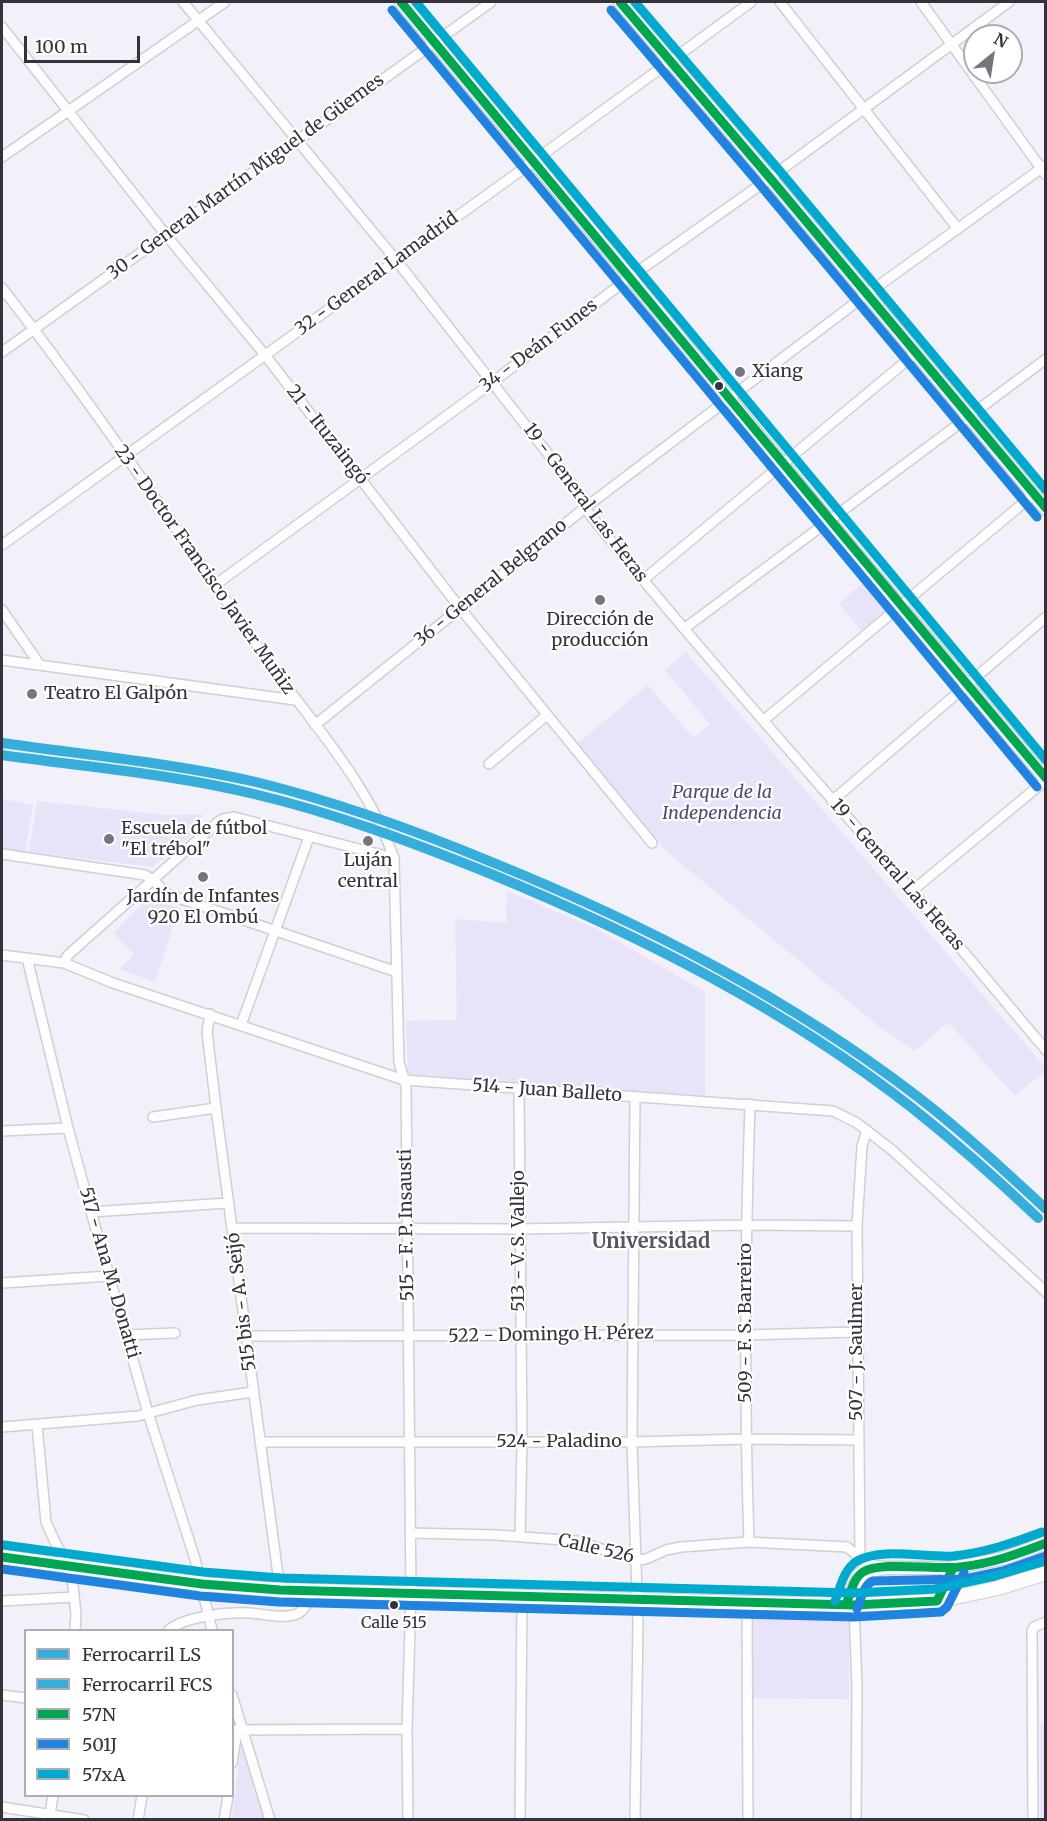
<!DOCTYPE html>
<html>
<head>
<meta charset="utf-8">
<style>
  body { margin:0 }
  #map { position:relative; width:1047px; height:1821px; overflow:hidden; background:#f2f0f8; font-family:Merriweather,serif }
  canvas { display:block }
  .frame { position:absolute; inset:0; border:3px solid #35323c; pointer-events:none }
  .legend { position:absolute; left:24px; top:1629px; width:210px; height:168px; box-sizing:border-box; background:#fff; border:2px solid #aeadb1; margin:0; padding:8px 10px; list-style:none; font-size:18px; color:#35323c }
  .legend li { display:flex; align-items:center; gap:12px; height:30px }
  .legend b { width:30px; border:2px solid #aeadb1 }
  .north { position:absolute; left:963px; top:24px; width:60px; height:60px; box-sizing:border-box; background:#fff; border:2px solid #aeadb1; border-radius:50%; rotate:30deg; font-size:16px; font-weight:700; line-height:24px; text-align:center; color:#35323c }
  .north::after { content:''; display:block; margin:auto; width:21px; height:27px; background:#77747e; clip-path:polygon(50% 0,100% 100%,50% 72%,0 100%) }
  .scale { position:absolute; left:24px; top:36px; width:116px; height:27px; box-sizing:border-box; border:3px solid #35323c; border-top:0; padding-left:8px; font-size:18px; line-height:21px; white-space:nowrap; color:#35323c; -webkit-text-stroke:4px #fff; paint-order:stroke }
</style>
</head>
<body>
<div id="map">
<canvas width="1047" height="1821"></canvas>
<div class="frame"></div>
<ul class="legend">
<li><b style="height:8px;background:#37addb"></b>Ferrocarril LS</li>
<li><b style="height:8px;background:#37addb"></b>Ferrocarril FCS</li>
<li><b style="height:8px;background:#00a651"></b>57N</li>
<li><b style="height:8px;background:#2083df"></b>501J</li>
<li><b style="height:8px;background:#00a9ce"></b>57xA</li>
</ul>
<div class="north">N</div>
<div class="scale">100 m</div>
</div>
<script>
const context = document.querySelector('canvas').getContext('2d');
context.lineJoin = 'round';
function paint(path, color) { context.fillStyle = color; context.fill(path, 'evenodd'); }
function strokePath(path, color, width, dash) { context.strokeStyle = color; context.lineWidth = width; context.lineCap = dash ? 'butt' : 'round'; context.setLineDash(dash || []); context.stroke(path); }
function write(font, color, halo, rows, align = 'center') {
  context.font = font + ' Merriweather,serif'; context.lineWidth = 4.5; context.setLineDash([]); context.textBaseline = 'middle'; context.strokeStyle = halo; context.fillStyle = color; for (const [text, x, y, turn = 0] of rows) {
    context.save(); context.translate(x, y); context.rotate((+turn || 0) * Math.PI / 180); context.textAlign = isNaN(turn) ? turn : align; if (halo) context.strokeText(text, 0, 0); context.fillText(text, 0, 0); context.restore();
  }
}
const green = new Path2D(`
  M866 581 886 605 887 610 862 631 839 603Z
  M686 652 1045 1067V1071L1015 1096 948 1022 915 1051 877 1025 666 851 577 744 648 685 693 738 710 724 665 670Z
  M2 799 33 805 25 852 2 848Z
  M37 801 166 815 202 814 203 825 153 867 29 852Z
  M507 891 595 928 705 992V1096L408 1074 406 1021 457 1020 455 919 506 923Z
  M148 898 179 908 155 982 119 969 134 954 113 933Z
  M753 1614 849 1615V1699L752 1698Z
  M1040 1723H1045V1819H1040Z
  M244 1745 265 1819 232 1820 241 1746Z`);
const street = new Path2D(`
  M183 2 396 260 585 501 587 511C691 641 802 764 911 890 957 943 1001 997 1046 1050
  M780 2 958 229
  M921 2 1046 175
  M2 27 166 235 265 355 460 608 652 843
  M2 157 225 2
  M2 288C95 407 179 533 265 657 312 724 367 780 394 858L399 1062 406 1086 411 1593 407 1729 408 1820
  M2 352 491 2
  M2 545 534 161 751 2
  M643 580 916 353
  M215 585 493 382 630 277 770 178 1009 2
  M2 610 40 665
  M685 628 1046 359
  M2 660 295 700
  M764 720 1033 495
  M315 725 586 507 867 294 1046 165
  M489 764 547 715
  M832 801 1046 617
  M2 854 145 875 153 880 167 894 397 972
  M912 891 1046 780
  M2 955 64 963 113 983 404 1080 833 1111 857 1123 892 1150 1046 1292
  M27 958 68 1128 91 1212 148 1413 195 1559 212 1630
  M64 963 68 955 218 822 223 819 234 817 394 858
  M210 1014 207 1032 216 1108 280 1590
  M241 1025 309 837
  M519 1089 522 1442 520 1537
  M635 1097 632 1442 638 1624 635 1820
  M153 1117 216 1108
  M2 1131 68 1128
  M91 1212 228 1203
  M233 1228 519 1229 746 1225 857 1226
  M2 1283 109 1276
  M126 1335 175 1333
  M245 1336 746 1335 856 1332
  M37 1425 46 1522 57 1546 71 1568 76 1614 75 1630
  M2 1427 138 1416 197 1400 253 1392
  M260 1442H632L745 1439 858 1440
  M410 1533 496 1535 577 1541 635 1560 646 1559 666 1550 681 1547 749 1542 847 1547 864 1561 879 1567
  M749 1542C744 1396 745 1250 750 1104
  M860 1559 857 1226 862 1146 867 1130
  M2 1601 74 1597
  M747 1603 748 1820
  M854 1605 857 1687 856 1820
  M169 1630C185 1616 229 1612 250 1613 264 1614 284 1619 297 1614 306 1610 309 1599 312 1591
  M2 1695 26 1698
  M232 1695 270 1820
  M232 1730 407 1729
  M232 1763 237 1731
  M2 1807 84 1820
  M49 1820 53 1796
  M138 1820 142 1796
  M224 1820 228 1796
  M520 1820 522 1596
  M1033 1820 1032 1631 1034 1627 1046 1622`);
const secondary = new Path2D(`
  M401 2 630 277 828 520 1046 779
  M620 2 770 178 1046 509
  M881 1568H953L1005 1558 1046 1543`);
const primary = new Path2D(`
  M2 1557 202 1584 280 1590 747 1603 854 1605 937 1601 998 1588 1046 1573
  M937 1601 953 1568
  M846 1605 861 1574 866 1571 881 1568`);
const bus1 = new Path2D(`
  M401 2C616 260 829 521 1046 778
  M620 2 770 178 1046 508
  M2 1557 202 1584 280 1590 854 1605 937 1601 953 1568
  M846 1605C850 1595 853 1578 863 1572 880 1561 937 1570 960 1567 990 1564 1018 1554 1046 1543`);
const bus2 = new Path2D(`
  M392 10C607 268 820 529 1037 787
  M611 10 761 186 1037 517
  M2 1569 200 1596 279 1602 854 1617 941 1612 947 1607 964 1573
  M857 1609C861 1600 863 1585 873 1581L965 1579 1003 1571 1046 1556`);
const bus3 = new Path2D(`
  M416 2C626 254 834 508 1046 760
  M635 2 779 170 1046 490
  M4 1545 203 1572 281 1578 854 1593 935 1589 995 1576 1042 1562
  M835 1601C840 1588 844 1569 857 1561 881 1547 926 1558 953 1556 984 1553 1013 1543 1042 1532`);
const rail1 = new Path2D(`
  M2 743C86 755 173 763 256 782 338 802 417 831 494 863 644 924 789 998 918 1097 963 1132 1004 1170 1046 1209`);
const rail2 = new Path2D(`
  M2 755C85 767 172 774 254 794 335 813 414 843 491 874 639 935 784 1008 911 1107 955 1142 997 1179 1038 1218`);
const markers = [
  [740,372,6,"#77747e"],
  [719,386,5,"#35323c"],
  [600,600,6,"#77747e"],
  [32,694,6,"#77747e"],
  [109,839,6,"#77747e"],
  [368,841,6,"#77747e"],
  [203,877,6,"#77747e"],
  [394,1605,5,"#35323c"]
];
const busNames = [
  ["Calle 515",394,1623]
];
const streetNames = [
  ["30 - General Martín Miguel de Güemes",246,177,-36],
  ["32 - General Lamadrid",377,274,-36],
  ["34 - Deán Funes",539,346,-37],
  ["21 - Ituzaingó",327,435,52],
  ["19 - General Las Heras",585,503,53],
  ["23 - Doctor Francisco Javier Muñiz",204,570,55],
  ["36 - General Belgrano",491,583,-39],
  ["19 - General Las Heras",897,875,49],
  ["514 - Juan Balleto",547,1091,4],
  ["515 - F. P. Insausti",407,1225,-91],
  ["513 - V. S. Vallejo",519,1241,-90],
  ["517 - Ana M. Donatti",109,1273,74],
  ["515 bis - A. Seijó",242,1302,-97],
  ["509 - F. S. Barreiro",746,1323,-90],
  ["522 - Domingo H. Pérez",551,1335,-1],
  ["507 - J. Saulmer",857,1352,-90],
  ["524 - Paladino",559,1442],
  ["Calle 526",596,1549,13]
];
const poiNames = [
  ["Xiang",752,372],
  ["Dirección de",600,620,"center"],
  ["producción",600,641,"center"],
  ["Teatro El Galpón",44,694],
  ["Escuela de fútbol",121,829],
  ["\"El trébol\"",121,850],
  ["Luján",368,861,"center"],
  ["central",368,882,"center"],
  ["Jardín de Infantes",203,897,"center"],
  ["920 El Ombú",203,918,"center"]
];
const parkNames = [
  ["Parque de la",722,793],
  ["Independencia",722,814]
];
const neighbourhoodNames = [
  ["Universidad",651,1242]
];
paint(green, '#e9e3f9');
strokePath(street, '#d0ced6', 12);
strokePath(secondary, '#d0ced6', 15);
strokePath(primary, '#d0ced6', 16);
strokePath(street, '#fdfdfe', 9);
strokePath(secondary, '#fdfdfe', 12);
strokePath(primary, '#fdfdfe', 14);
strokePath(bus1, '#00a651', 9);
strokePath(bus2, '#2083df', 9);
strokePath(bus3, '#00a9ce', 9);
strokePath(rail1, '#37addb', 10);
strokePath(rail2, '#37addb', 10);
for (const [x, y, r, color] of markers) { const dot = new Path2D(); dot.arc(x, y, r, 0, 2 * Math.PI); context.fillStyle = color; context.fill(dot); strokePath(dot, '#fff', 2); }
write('16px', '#35323c', '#fff', busNames);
write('18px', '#35323c', '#fff', streetNames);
write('18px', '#35323c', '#fff', poiNames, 'left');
write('italic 18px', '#574675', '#fff', parkNames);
write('bold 20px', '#5a5368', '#fff', neighbourhoodNames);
</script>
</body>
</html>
